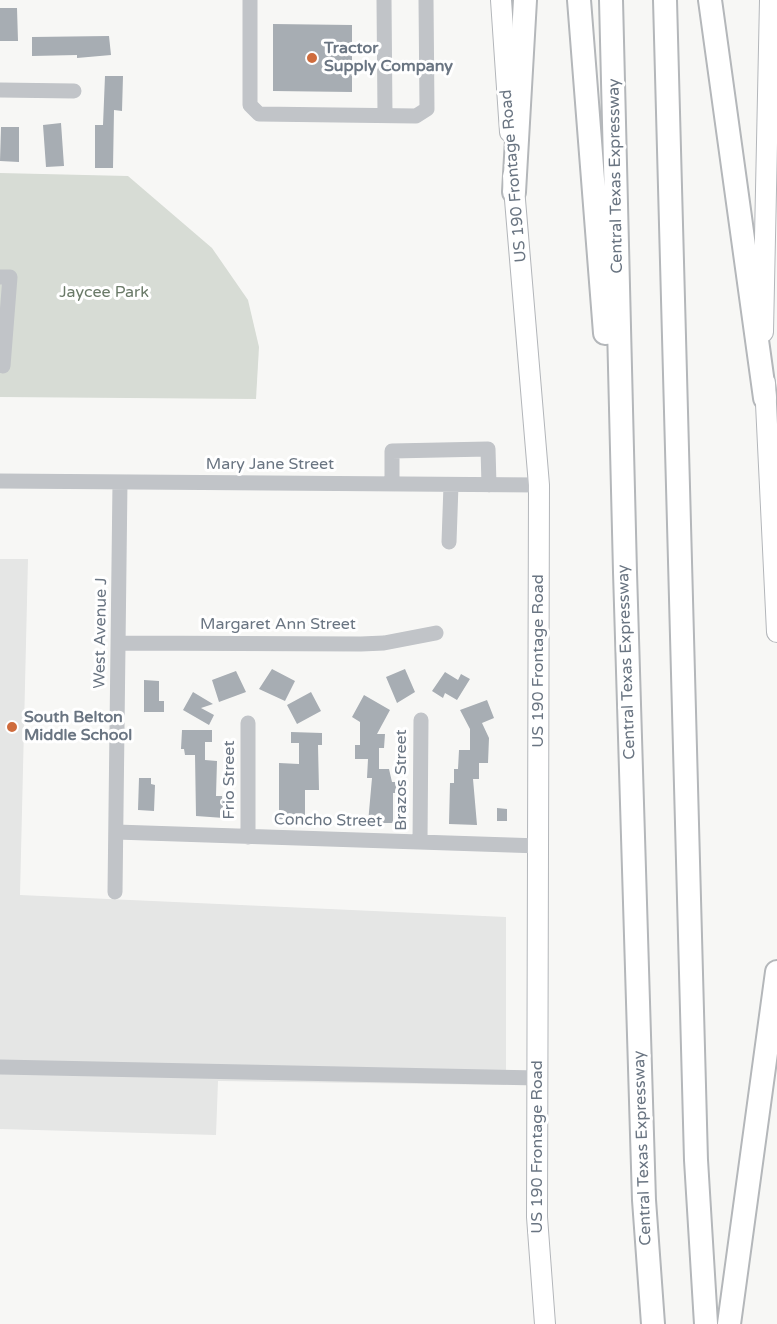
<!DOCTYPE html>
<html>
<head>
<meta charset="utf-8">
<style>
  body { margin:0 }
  canvas { display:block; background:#f7f7f5 }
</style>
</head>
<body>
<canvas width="777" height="1324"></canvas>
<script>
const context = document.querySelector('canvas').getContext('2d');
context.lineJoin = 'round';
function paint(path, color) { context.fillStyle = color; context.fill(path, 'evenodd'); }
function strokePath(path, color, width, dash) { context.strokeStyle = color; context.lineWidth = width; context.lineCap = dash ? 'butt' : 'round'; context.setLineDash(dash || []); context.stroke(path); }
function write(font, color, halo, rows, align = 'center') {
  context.font = font + ' "Varela Round",sans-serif'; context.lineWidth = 6; context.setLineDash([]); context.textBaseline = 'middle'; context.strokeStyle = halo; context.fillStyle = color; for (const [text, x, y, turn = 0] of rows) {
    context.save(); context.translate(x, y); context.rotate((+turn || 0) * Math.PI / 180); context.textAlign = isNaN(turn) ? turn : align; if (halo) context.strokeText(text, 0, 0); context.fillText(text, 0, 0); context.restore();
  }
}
const built = new Path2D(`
  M0 559H28L20 895 506 917V1085L218 1081 216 1135 0 1129Z`);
const green = new Path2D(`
  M0 173 128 176 212 248 248 300 259 347 256 399 0 397Z`);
const building = new Path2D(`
  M0 8H17L18 41H0Z
  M273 24 352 25V92L273 91Z
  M109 36 111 55 77 58V55L32 56V37Z
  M105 76H123L122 111 114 110 113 168H95V125H103Z
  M61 123 64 166 46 167 43 125Z
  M1 127H19V162L0 161Z
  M272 669 295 681 285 701 259 689Z
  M405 669 415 692 397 703 386 677Z
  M236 671 246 692 219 702 212 680Z
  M445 672 458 680 461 674 470 679 457 700 445 693 443 698 432 691Z
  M144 680 159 681V701H164V712H144Z
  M193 692 213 704 201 708 214 715 209 725 183 710Z
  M311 692 321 711 297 724 287 705Z
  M364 695 390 710 377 734H385L384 748H379V769H389L392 782H397V793H393V823H368L372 778H367L368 759H355V745H360V722L352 717Z
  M487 700 494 718 482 723 489 738 488 763H479V779H473L477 825 449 824 450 783H454V769H458L459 750H470V729L460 710Z
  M182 730H212V742H205V760L217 761 216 796H222L224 818 196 816 195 755H185L184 749H181Z
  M291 732 322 733V745H318L319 790H305V820L279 819V763L299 764V743H291Z
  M139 778H151V784L155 785 154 811 138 810Z
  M497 808 507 809V821H497Z`);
const minor = new Path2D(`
  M250 0V105L259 114 416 116 427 109 426 0
  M384 0 385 114
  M0 90 74 91
  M0 277H10L3 366 0 365
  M0 481 539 485
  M392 484V451L488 449 489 485
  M449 542 451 485
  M119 643 361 644 384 643 436 633
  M248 723V837
  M116 832 540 846
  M420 841 421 720
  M115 892 120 482
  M0 1067 538 1078`);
const major = new Path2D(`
  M501 0 510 132
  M513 176 539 485 537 1217 545 1324
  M763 332 770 0
  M765 383 777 632`);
const highway = new Path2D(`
  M579 0 605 333
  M611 0 625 572 644 1200 653 1324
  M665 0 696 1160 706 1324
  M710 0 765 398
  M514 192 525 0
  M729 1324 777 972`);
const markers = [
  [312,58,6,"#cf6c3d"],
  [12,727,6,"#cf6c3d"]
];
const poiNames = [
  ["Tractor",324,49],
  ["Supply Company",324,67],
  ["South Belton",24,718],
  ["Middle School",24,736]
];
const streetNames = [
  ["US 190 Frontage Road",514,176,-95],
  ["Central Texas Expressway",616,176,-91],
  ["Mary Jane Street",270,465],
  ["Margaret Ann Street",278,625],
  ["West Avenue J",101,633,-89],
  ["US 190 Frontage Road",539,661,-90],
  ["Central Texas Expressway",627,662,-92],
  ["Frio Street",230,780,-90],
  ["Brazos Street",402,780,-90],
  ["Concho Street",328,821,1],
  ["US 190 Frontage Road",538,1147,-90],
  ["Central Texas Expressway",643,1148,-92]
];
const parkNames = [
  ["Jaycee Park",104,293]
];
paint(built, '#e5e6e5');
paint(green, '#d7dcd5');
paint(building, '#a7adb3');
strokePath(major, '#b3b6ba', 22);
strokePath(highway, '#b4b7ba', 26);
strokePath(minor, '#c1c4c8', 15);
strokePath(major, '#fff', 20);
strokePath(highway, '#fff', 22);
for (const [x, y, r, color] of markers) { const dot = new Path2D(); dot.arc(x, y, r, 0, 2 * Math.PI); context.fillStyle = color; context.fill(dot); strokePath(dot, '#fff', 2); }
write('bold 16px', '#6a7582', '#fff', poiNames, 'left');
write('16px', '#6a7582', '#fff', streetNames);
write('16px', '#6a7a68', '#fff', parkNames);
</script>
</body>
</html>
